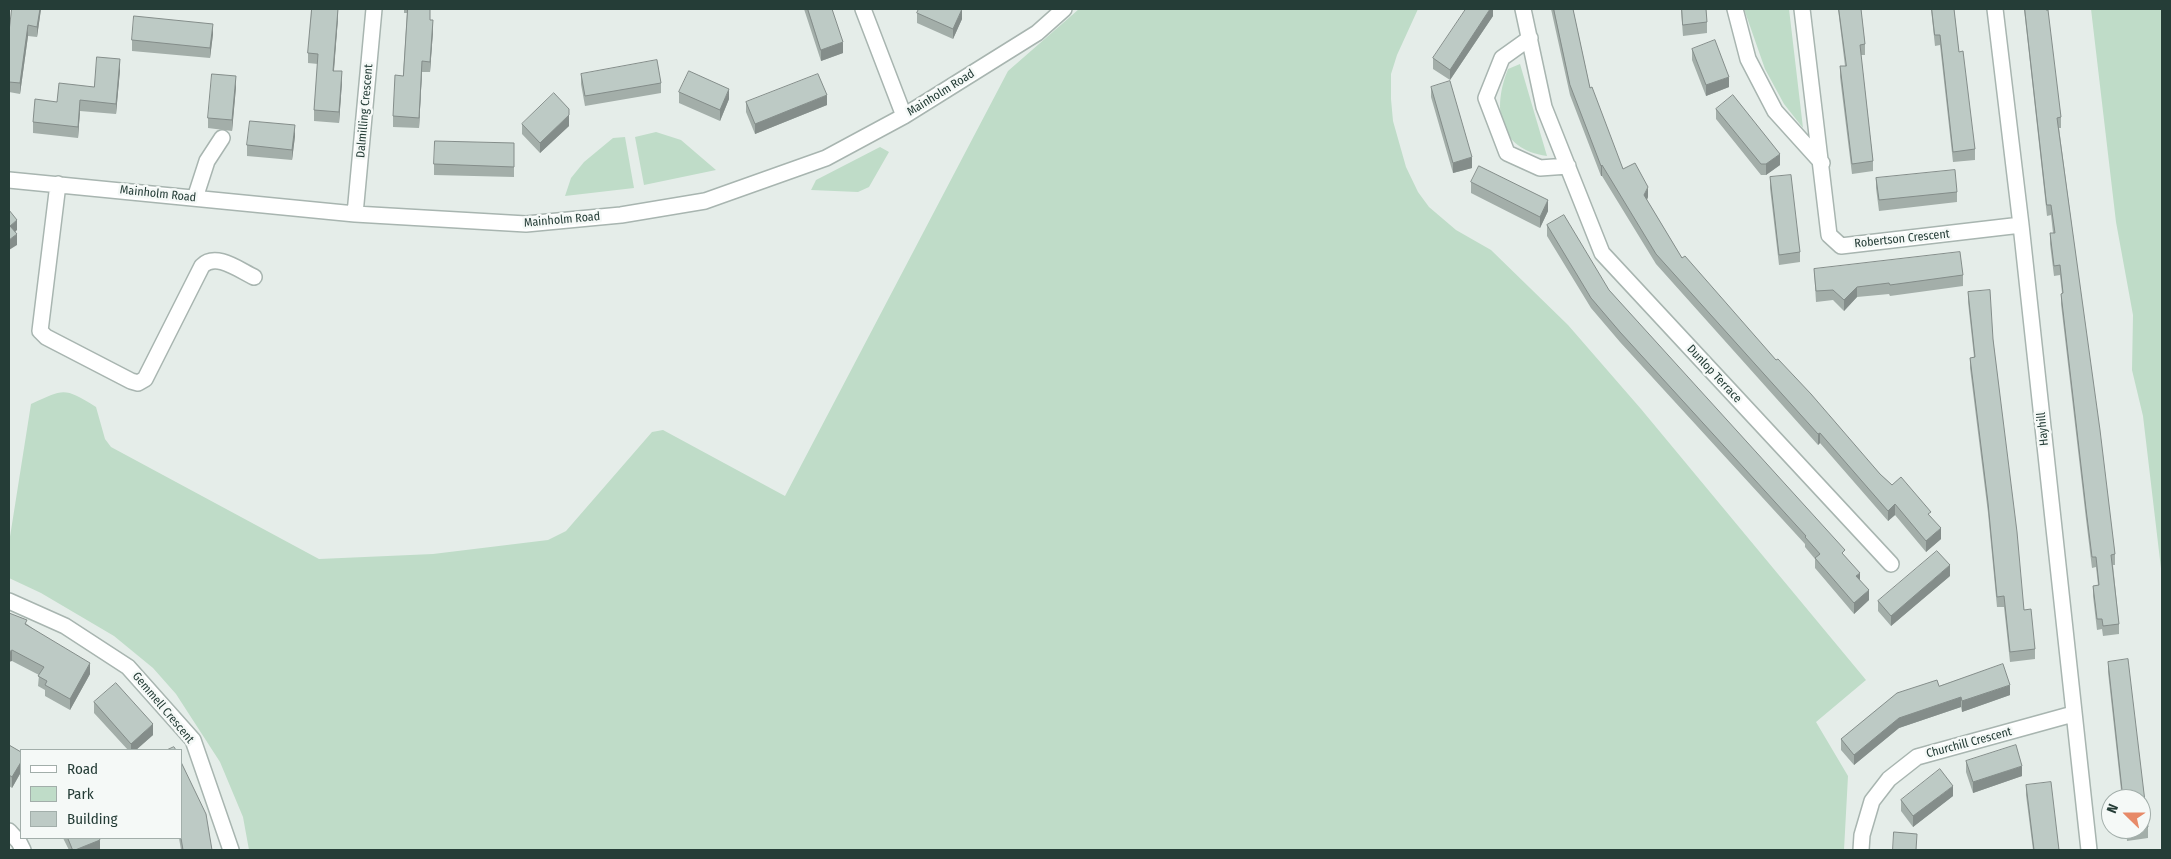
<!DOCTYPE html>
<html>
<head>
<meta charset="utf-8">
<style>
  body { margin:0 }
  #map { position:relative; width:2171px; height:859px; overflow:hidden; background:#e5ede9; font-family:"Fira Sans Condensed",sans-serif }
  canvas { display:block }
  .frame { position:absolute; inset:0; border:10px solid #253d37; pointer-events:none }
  .legend { position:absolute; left:20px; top:749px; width:162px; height:90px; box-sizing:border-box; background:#f5f9f7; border:1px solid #a2aeaa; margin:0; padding:6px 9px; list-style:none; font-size:15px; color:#253d37 }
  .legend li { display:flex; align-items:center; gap:10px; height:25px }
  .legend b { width:25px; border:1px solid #a2aeaa }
  .north { position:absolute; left:2101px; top:789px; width:50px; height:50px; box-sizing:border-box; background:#f5f9f7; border:1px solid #a2aeaa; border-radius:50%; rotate:292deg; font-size:14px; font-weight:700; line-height:20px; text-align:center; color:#253d37 }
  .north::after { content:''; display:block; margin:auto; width:18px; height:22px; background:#e78a68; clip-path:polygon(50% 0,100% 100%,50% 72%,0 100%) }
</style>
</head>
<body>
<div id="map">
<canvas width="2171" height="859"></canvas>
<div class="frame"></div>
<ul class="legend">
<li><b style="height:6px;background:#fff"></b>Road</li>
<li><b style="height:14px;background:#bfdcc8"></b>Park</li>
<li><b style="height:14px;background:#bdcac5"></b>Building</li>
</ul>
<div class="north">N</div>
</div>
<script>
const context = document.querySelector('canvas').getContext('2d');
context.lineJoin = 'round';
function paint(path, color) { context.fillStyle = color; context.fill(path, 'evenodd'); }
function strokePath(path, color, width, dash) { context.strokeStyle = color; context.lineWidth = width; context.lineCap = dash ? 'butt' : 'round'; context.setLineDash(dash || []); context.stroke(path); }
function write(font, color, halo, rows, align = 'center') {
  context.font = font + ' "Fira Sans Condensed",sans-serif'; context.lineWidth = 5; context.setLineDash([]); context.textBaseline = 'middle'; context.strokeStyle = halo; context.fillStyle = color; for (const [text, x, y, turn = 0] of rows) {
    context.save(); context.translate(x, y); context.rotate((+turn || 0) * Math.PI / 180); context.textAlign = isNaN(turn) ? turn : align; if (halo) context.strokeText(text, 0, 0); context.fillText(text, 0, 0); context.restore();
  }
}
const green = new Path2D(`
  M1079 9H1418L1397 55 1391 74V99L1393 121 1406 167 1418 192 1429 207 1456 230 1491 250 1568 325 1641 409 1866 680 1816 722 1848 776 1844 850H249L243 817 220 762 176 694 153 668 114 636 41 593 9 578V543L31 404C65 389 63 387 96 407L105 439 111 447 319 559 433 554 548 540 566 531 652 432 663 430 785 496 1008 71Z
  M1744 9H1789L1803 128 1784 104 1765 69Z
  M2091 9H2162V577L2143 416 2132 370 2133 315 2116 222Z
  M1520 64 1547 156C1498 149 1492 109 1508 69Z
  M656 132 681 140 716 170 644 185 635 137Z
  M625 137 634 188 565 196 571 178 584 162 613 138Z
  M880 147 889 152 869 187 858 192 811 190 816 180Z`);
const minor = new Path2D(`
  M863 9 904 116
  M1523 9 1544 107 1602 253 1891 564
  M1735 9 1748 59 1775 111 1822 163
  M1802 9 1829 235 1841 246 2021 225
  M1995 9 2021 225 2089 850
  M1530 38 1502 58 1486 98 1507 153 1540 168 1568 166
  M9 180 355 214 526 224 621 215 705 201 826 158 904 116 1037 33 1064 9
  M58 184 40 331 46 337 131 381 138 383 145 379 202 266C216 252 239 270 254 277
  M195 198 207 161 222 138
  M355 214 374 9
  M9 601 65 626 128 667 193 740 231 850
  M9 831 19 842 23 850
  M1861 850 1862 835 1872 801 1889 779 1917 757 2073 714`);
const wall = new Path2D(`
  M12 9H41L37 37 28 36 20 94 9 92V32Z
  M311 9H338V18L334 71 342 82 339 123 314 121V110L318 64 308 63V53L311 16Z
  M404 9H430V20L433 31 430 72H422L419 128 393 127V116L403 76 407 13H404Z
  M804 9H832L843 53 821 61Z
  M1493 9V16L1450 80 1433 69V58Z
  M1551 9H1573L1590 88 1623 169 1648 197 1647 200 1682 258 1880 474 1892 485 1931 517 1941 539 1926 552 1895 515 1888 521 1820 443 1818 445 1656 264 1602 176H1601L1570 95Z
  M1681 9H1706L1707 22V33L1683 36Z
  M1838 9H1861L1865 44V55H1861L1873 161V171L1852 174 1840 77V66H1845Z
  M1931 9H1954L1959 52 1975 149V160L1953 162 1940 45 1935 46Z
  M2024 9H2046L2061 117V128H2059L2115 554V565H2113L2119 624V634L2103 636 2102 629 2097 630 2093 596V586L2098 585 2096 567 2092 568 2086 519 2061 304V294L2062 293 2060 275 2054 276 2050 244V233H2053L2051 215 2047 216Z
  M917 13 962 19 953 39 917 23Z
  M213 34 210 58 132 51V40Z
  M1692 49 1729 87 1706 96 1692 60Z
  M120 70 116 114 80 111 78 138 33 133V122L57 102 94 87Z
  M581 74 661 83V93L585 106 581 84Z
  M236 87 232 131 208 128V118Z
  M1431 87 1472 168 1453 173 1431 97Z
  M679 92 729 99 720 121 679 103Z
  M746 102 827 105 755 134 746 112Z
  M1716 109 1780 165 1766 175H1761L1716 119Z
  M522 124 569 126 540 153 522 134Z
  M295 136 292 160 247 156V145Z
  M514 143V177L434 175V164Z
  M1770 177 1800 252V262L1779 265 1770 188Z
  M1876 178 1957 192V202L1879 211 1876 188Z
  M1471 182 1548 211 1540 228 1471 193Z
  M1547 225 1609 290 1845 557 1860 580 1869 600 1854 614 1815 568V559L1805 547V544L1620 342 1591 308 1547 236Z
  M1814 269 1963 275V286L1890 296 1889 294 1857 297 1844 311 1833 300 1816 302Z
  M1968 292 1993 339 2024 610 2035 649V659L2010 662 2004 607H1997L1988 513 1970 368V358L1974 357 1968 302Z
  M1950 576 1891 626 1878 611V601Z
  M9 613 27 624 90 674 70 710 45 696V690L38 686 39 675 12 661Z
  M2108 662 2148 827V838L2127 841 2126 829H2141V799H2122L2108 672Z
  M1939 686 2010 695 1962 712 1961 707 1899 728 1854 765 1841 750V739Z
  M94 702 153 735 136 750H128L94 713Z
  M9 745 21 752V772L12 788 9 786Z
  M1966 761 2022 776 1973 793 1966 772Z
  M2026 785 2059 850H2033L2026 795Z
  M1953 796 1913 827 1901 811V800Z
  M63 838H99L100 850H69Z
  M179 838H181L212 850H181Z`);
const shadedWall = new Path2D(`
  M40 9H41L37 37V27Z
  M338 9V18L333 81V71Z
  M962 9V19L953 39V29Z
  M1490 9H1493V16L1450 80V70Z
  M433 20V31L430 72V62Z
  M213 24V34L210 58V48Z
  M28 25V36L20 94V83Z
  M843 42V53L821 61V50Z
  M120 59V70L116 114V104Z
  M422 61V72L419 128V118Z
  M342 71V82L339 123V112Z
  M236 76V87L232 131V120Z
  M1729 77V87L1706 96V85Z
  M729 89V99L720 121V110Z
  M827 95V105L755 134V124Z
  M80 100V111L78 138V127Z
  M569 115V126L540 153V143Z
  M295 125V136L292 160V150Z
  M1780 154V165L1766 175V164Z
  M1472 157V168L1453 173V163Z
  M1602 165V176H1601V166Z
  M1648 187V197L1644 206V195Z
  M1548 200V211L1540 228V217Z
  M17 220V230L10 237V226Z
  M17 234V245L9 250V240Z
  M1857 287V297L1844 311V300Z
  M1820 433V443L1818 445V434Z
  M1895 504V515L1888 521V511Z
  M1941 528V539L1926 552V541Z
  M1950 565V576L1891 626V616Z
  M1860 573V583L1856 576Z
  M1869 590V600L1854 614V603Z
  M12 650V661L9 662V652Z
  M90 663V674L70 710V699Z
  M2010 685V695L1962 712V701Z
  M1961 697V707L1899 728 1854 765V755L1899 718Z
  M153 724V735L136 750H131V744Z
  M21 762V772L12 788V777Z
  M2022 766V776L1973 793V782Z
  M1953 786V796L1913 827V816Z
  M100 840V850H75Z`);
const building = new Path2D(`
  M12 9H40L37 27 28 25 20 83 9 82V32Z
  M312 9H338L333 71H342L339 112 314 110 318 54 308 53Z
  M408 9H430V20H433L430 62 422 61 419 118 393 116 395 75 403 76Z
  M808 9H832L843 42 821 50Z
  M919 9H962L953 29 917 13Z
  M1466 9H1490L1450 70 1433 58Z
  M1554 9H1573L1590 88 1592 87 1623 169 1635 163 1648 187 1644 195 1682 258 1685 256 1776 360 1778 359 1811 394 1880 474 1892 485 1901 477 1931 512 1928 514 1941 528 1926 541 1895 504 1888 511 1820 433 1818 434 1656 254 1602 165 1601 166 1570 85Z
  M1682 9H1706L1707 22 1683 25Z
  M1839 9H1861L1865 44 1860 45 1873 161 1852 164 1840 66H1846Z
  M1932 9H1954L1959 52 1963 51 1975 149 1953 152 1940 35H1935Z
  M2025 9H2046V10H2048L2061 117 2057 118 2100 430 2115 554 2111 555 2119 624 2103 626 2102 619H2097L2093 586 2099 585 2096 557H2092L2086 509 2061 294 2063 293 2060 265 2054 266 2050 233H2055L2051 205H2047Z
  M134 16 213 24 210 48 132 40Z
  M1715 40 1729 77 1706 85 1692 49Z
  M97 57 120 59 116 104 80 100 78 127 33 122 35 99 57 102 59 83 94 87Z
  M657 60 661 83 585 96 581 74Z
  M689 71 729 89 720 110 679 92Z
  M212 74 236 76 232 120 208 118Z
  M818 74 827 95 755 124 746 102Z
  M1450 81 1472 157 1453 163 1431 87Z
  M554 93 569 109V115L540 143 522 124Z
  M1733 95 1780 154 1766 164H1761L1716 109Z
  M250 121 295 125 292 150 247 145Z
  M435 141 514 143V167L434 164Z
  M1479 166 1548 200 1540 217 1471 182Z
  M1955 170 1957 192 1879 200 1876 178Z
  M1791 175 1800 252 1779 255 1770 177Z
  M9 210 17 220 10 226 17 234 9 240Z
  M1564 215 1609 290 1845 550 1842 553 1860 573 1856 576 1869 590 1854 603 1815 558 1820 554 1805 537 1806 536 1620 332 1591 298 1547 225Z
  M1960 252 1963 275 1890 285 1889 283 1857 287 1844 300 1833 290 1816 291 1814 269Z
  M1990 290 1993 339 2017 532 2024 610 2031 609 2035 649 2010 652 2004 596 1997 597 1988 503 1970 358 1975 357 1968 292Z
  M1937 551 1950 565 1891 616 1878 601Z
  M9 613 27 620 25 624 90 663 70 699 45 685 47 681 38 676 44 667 12 650 9 652Z
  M2128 659 2148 827 2141 828V799H2123L2108 662Z
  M2003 664 2010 685 1962 701 1961 697 1899 718 1854 755 1841 739 1897 693 1937 680 1939 686Z
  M116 683 153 724 131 744 94 702Z
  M9 745 21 752V762L12 777 9 775Z
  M2016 745 2022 766 1973 782 1966 761Z
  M174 747 176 750H167Z
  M181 762 206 814 212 850H183L181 838Z
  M1940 769 1953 786 1913 816 1901 800Z
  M2051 782 2059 850H2034L2026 785Z
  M1894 832 1917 834 1916 850H1893Z
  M68 838H99L100 840 75 850H73Z`);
const streetNames = [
  ["Mainholm Road",941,93,-32],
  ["Dalmilling Crescent",365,111,-85],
  ["Mainholm Road",158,194,6],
  ["Mainholm Road",562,220,-5],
  ["Robertson Crescent",1902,239,-6],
  ["Dunlop Terrace",1714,374,47],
  ["Hayhill",2043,429,-96],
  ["Gemmell Crescent",163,708,50],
  ["Churchill Crescent",1969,743,-15]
];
paint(green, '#bfdcc8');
strokePath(minor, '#a8b5b0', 18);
strokePath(minor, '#fff', 15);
paint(wall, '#a3aea9');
paint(shadedWall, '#848d8a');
paint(building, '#bdcac5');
strokePath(building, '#848d8a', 1);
write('12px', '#253d37', '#f5f9f7', streetNames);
</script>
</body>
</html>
